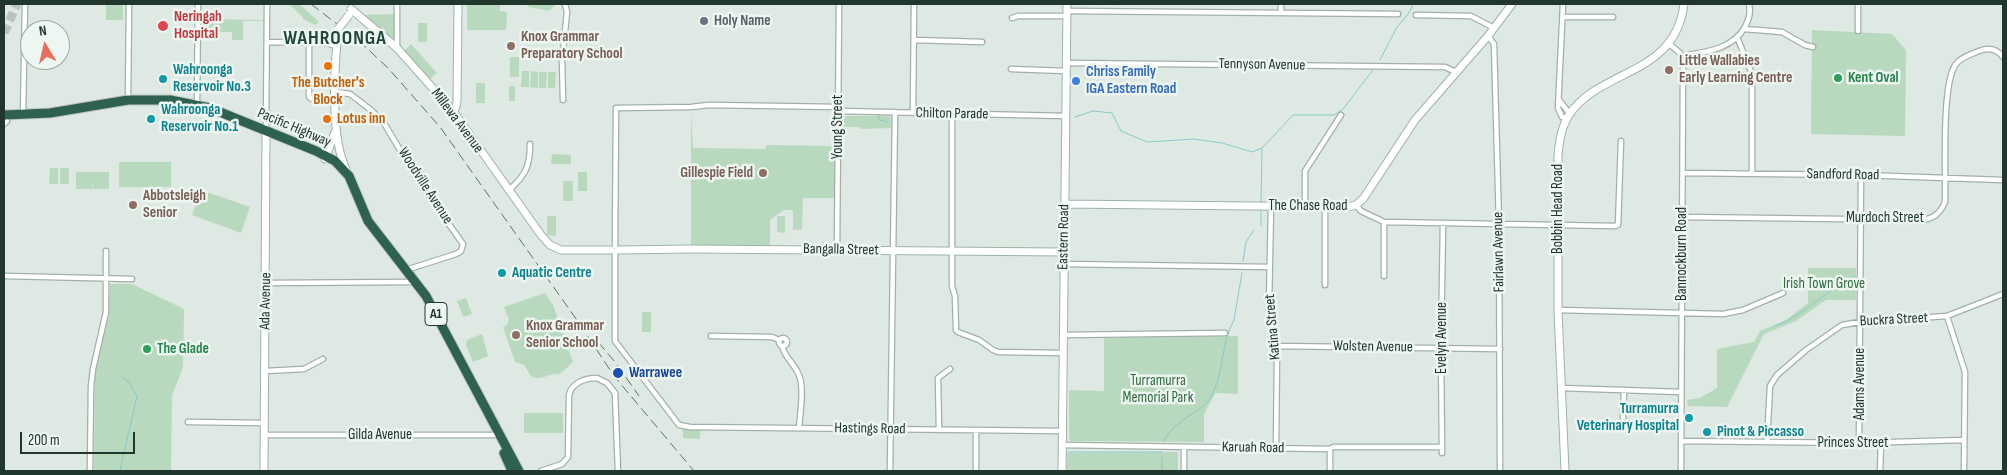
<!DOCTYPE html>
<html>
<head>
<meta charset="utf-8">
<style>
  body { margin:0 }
  #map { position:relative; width:2007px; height:475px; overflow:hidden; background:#dee9e3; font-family:"Sofia Sans Condensed",sans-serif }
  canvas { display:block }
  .frame { position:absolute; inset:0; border:5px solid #21372e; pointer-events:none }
  .north { position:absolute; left:20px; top:20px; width:50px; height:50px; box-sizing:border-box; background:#eef6f1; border:1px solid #9caaa3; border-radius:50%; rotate:351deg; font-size:14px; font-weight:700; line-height:20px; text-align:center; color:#21372e }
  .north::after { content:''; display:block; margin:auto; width:18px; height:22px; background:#e76f5e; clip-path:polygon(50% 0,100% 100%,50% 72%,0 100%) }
  .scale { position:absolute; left:20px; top:432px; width:115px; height:22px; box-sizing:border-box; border:2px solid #21372e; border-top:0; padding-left:6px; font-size:15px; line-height:18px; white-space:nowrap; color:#21372e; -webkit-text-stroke:4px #eef6f1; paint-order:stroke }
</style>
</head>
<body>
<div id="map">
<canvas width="2007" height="475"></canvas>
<div class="frame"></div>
<div class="north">N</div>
<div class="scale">200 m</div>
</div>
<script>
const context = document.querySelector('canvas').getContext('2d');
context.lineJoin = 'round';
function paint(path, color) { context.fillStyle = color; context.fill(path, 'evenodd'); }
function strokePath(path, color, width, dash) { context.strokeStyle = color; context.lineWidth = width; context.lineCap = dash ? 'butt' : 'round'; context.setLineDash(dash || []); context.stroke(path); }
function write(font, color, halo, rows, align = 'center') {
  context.font = font + ' "Sofia Sans Condensed",sans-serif'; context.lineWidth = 5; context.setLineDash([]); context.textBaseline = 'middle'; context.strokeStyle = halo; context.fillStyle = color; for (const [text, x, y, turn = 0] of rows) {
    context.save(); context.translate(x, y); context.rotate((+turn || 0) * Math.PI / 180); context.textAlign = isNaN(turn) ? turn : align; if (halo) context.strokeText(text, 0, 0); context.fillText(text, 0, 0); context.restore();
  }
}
const green = new Path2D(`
  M106 4H123V20H106Z
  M289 4H299L319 22 315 25 303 19 302 16Z
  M467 4H500V11L507 12 506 30H467Z
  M525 4H556L549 11 529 7Z
  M356 8H358L362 15 395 14V40L362 16Z
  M200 19 264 20V21H243V40H232V32H200Z
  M418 23H427V42H418Z
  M1812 30 1892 34 1906 50 1905 136 1811 134Z
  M411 44 437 73 430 79 404 51Z
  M510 57H519V77H510Z
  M522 71H529V87H521Z
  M531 71 538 72V88L530 87Z
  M539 72H547L546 88H539Z
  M548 72H556L555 88H548Z
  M476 83H485V103H476Z
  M509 86H515V101H509Z
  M691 112 693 148 766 149V145L835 146V198H803L802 229 793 230V210H784L770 220V245H691Z
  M843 116H890L892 128 860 129 859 127H842Z
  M552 154 571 155V164H551Z
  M119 162H171V187H119Z
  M50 168H58V184H49Z
  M60 168H69V184H60Z
  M76 172H109V189H93L92 180V189H76Z
  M578 172H587V191H578Z
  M563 181H573V201H563Z
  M201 190 250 207 241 233 192 215Z
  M547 216H556V236L547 235Z
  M777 216H785V233L777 232Z
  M1808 268H1856V300H1826L1796 321 1764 334 1727 407 1688 406 1687 400 1700 398 1717 388V349L1754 342 1760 331 1786 320 1808 303Z
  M110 284H132L184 309 183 367 172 396 171 471H94L95 366 100 340 109 317Z
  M545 293 553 305 573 362 560 374C549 372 542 382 531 376L524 365 515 362 503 327 507 325 509 320 504 307Z
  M466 298 472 314 463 317 457 301Z
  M642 312H651V332H642Z
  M482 334 488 356 473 362 466 345 467 340Z
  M1238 336V394L1215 393 1204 414V442L1071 441 1069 438V390L1104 391V338Z
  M524 413H563V433H524Z
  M683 429H700V439L683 438Z
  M1178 452V471H1067V453Z`);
const stream = new Path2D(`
  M1380 60 1397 27 1409 13 1413 4
  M878 115 880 120 888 122
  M1075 117 1093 111 1112 113 1121 131 1147 142 1194 139 1222 143 1252 152 1262 148 1293 115H1334L1343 109 1373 70
  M930 118H944
  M1261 203 1262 149
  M1261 226V211
  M1243 261 1246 242 1254 230
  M1775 326C1795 319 1810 305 1828 293 1836 286 1846 282 1855 276
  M1164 442C1171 420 1203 413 1211 397 1224 374 1221 342 1234 320L1242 273
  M1068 452H1162
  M120 471 137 396 129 382 122 377
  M1162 471V458`);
const highwayTunnel = new Path2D(`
  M4 33 17 4`);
const street = new Path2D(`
  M397 4V47
  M1563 4 1558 108 1562 117 1567 119
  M1067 11 1398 14
  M1281 13V4
  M1416 15 1471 16 1494 28
  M1563 17H1613
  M1012 18 1018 16H1067
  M1744 29 1782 32 1805 45 1813 47
  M1858 31V4
  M1488 36 1494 44 1499 224 1500 471
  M1737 37 1752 74V174
  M914 40 982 42
  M267 42 330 43
  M309 42V97L314 100H336
  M317 42 331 35
  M1668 43 1680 53 1683 67 1681 471
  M1681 56C1705 52 1732 50 1745 27 1749 19 1751 13 1749 4
  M1066 63 1445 67 1456 72
  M1011 69 1066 71
  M336 92 350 94 371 110 384 123 419 182 463 244 461 251 456 254 406 270
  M128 100 129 4
  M563 100 562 60 567 12 565 4
  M1559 100 1570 114
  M197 104 198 4
  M839 111 1066 116
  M913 113 914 4
  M952 114V286L955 296 956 330 958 332 979 340 993 350 998 352 1063 353
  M23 115 25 4
  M4 124 7 121
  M266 130 267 4
  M1683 173 1861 175 2003 180
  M509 190C526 175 530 166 530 144
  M1356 205 1361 211 1384 222V276
  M1271 206 1269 305 1277 353 1276 448
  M1305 206V171L1341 115
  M1325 207V285
  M1682 217 1921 220C1933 219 1940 214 1945 202 1946 174 1941 83 1956 64 1961 57 1972 54 1979 51 1989 47 1997 49 2003 57
  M1384 222 1615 226 1618 225 1621 141
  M615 246 616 108 691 107 709 105 839 107
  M837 250 839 4
  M615 253V341L679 425 690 427 1062 431
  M1064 264 1270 267
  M4 276 132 279
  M266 283 411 282
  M1558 310 1723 314 1743 310 1783 293
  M1947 316 1965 372 1964 471
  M1063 335 1225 333
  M711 336 772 337 779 340
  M779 342a4 4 0 1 1 8 0a4 4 0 1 1-8 0Z
  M782 346C785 358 793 362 798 373 805 385 800 414 799 428
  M1276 346 1500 349
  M265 371 304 369 323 359
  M1561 388 1681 392
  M1623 418 1624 390
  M188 422 265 423
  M939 430 938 378 950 369
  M265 435H494
  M1681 441 1859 443 1964 440
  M1767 442 1770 386 1777 375 1806 350 1842 325 1860 322 1947 316 2003 294
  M1859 443 1861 175
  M1062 445 1330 449 1333 447H1442
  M1442 453 1441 349 1443 223
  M90 471 91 386 93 369 106 312V251
  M541 471 562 464 568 457 569 395C572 382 586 378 597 378L607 383 615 393 618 471
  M890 471 895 112
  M976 471V430
  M1184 471V447
  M1330 471V449
  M1880 471 1881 443`);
const secondary = new Path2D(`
  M351 9 397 48 453 111 541 235 550 245 561 250H611
  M328 39a5 5 0 1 1 10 0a5 5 0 1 1-10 0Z
  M337 42C334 76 331 139 346 169
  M453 111 456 107 457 101 458 4
  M325 159 335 132
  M1065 204 1348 207 1356 205 1363 199 1415 120 1488 36 1512 4
  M618 250 692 249 1064 252
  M264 471 266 131
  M1062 471 1067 4
  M1565 471 1558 310V156C1559 142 1561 127 1569 115 1600 68 1675 77 1684 4`);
const highway = new Path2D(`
  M4 115 50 113 128 100H170L210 108 316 151 335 161 349 176 368 221 426 296 519 471
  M504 453 512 471`);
const rail = new Path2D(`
  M311 4 359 41 388 68 440 127 579 323 614 376 694 471
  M598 342 615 362 639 396`);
const secondaryBridge = new Path2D(`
  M338 29 349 15`);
const markers = [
  [704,21,5,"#6b7280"],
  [163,26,6,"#e0444e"],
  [511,46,5,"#8d6e63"],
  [328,66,5,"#e8710a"],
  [1669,70,5,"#8d6e63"],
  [1838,78,5,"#2e9e5b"],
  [163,79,5,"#0f9aa8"],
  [1076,81,5,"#3f7fe0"],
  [151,119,5,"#0f9aa8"],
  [327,119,5,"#e8710a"],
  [763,173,5,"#8d6e63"],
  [133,205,5,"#8d6e63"],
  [502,273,5,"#0f9aa8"],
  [516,335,5,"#8d6e63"],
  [147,349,5,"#2e9e5b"],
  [618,373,6,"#1a4fb4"],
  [1689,418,5,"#0f9aa8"],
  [1707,432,5,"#0f9aa8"]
];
const shields = [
  [436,314,22]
];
const shieldNames = [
  ["A1",436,314]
];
const healthNames = [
  ["Neringah",174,17],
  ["Hospital",174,34]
];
const worshipNames = [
  ["Holy Name",714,21]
];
const educationNames = [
  ["Knox Grammar",521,37],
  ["Preparatory School",521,54],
  ["Little Wallabies",1679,61],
  ["Early Learning Centre",1679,78],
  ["Gillespie Field",753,173,"right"],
  ["Abbotsleigh",143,196],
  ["Senior",143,213],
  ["Knox Grammar",526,326],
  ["Senior School",526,343]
];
const streetNames = [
  ["Tennyson Avenue",1262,65,1],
  ["Chilton Parade",952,114,1],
  ["Millewa Avenue",457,121,53],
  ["Young Street",838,127,-90],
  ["Pacific Highway",294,128,23],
  ["Sandford Road",1843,175,1],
  ["Woodville Avenue",425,186,57],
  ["The Chase Road",1308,206],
  ["Bobbin Head Road",1558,209,-90],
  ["Murdoch Street",1885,218],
  ["Eastern Road",1064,237,-89],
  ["Bangalla Street",841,250,1],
  ["Fairlawn Avenue",1499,252,-91],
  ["Bannockburn Road",1682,254,-90],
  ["Ada Avenue",266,301,-89],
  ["Buckra Street",1894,320,-3],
  ["Katina Street",1273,327,-95],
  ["Evelyn Avenue",1442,338,-90],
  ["Wolsten Avenue",1373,347,1],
  ["Adams Avenue",1860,384,-90],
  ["Hastings Road",870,429,1],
  ["Gilda Avenue",380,435],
  ["Princes Street",1853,443],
  ["Karuah Road",1253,448,1]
];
const cultureNames = [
  ["Wahroonga",173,70],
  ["Reservoir No.3",173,87],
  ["Wahroonga",161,110],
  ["Reservoir No.1",161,127],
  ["Aquatic Centre",512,273],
  ["Turramurra",1679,409,"right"],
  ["Veterinary Hospital",1679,426,"right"],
  ["Pinot & Piccasso",1717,432]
];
const shopNames = [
  ["Chriss Family",1086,72],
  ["IGA Eastern Road",1086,89]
];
const leisureNames = [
  ["Kent Oval",1848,78],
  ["The Glade",157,349]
];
const foodNames = [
  ["The Butcher's",328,83],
  ["Block",328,100],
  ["Lotus inn",337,119,"left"]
];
const parkNames = [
  ["Irish Town Grove",1824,284],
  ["Turramurra",1158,381],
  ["Memorial Park",1158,398]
];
const transitNames = [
  ["Warrawee",629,373]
];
const districtNames = [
  ["WAHROONGA",335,39]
];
paint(green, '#b8d9bd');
strokePath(stream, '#89c8ca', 1);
strokePath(highwayTunnel, '#b8c5bf', 9, [9, 4.5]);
strokePath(street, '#a2b0a9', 7);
strokePath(secondary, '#9eb3a9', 9);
strokePath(highway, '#bcc3c0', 11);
strokePath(street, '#fff', 4.5);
strokePath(secondary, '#fff', 7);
strokePath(highway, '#2f6150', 9);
strokePath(rail, '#5b7369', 1, [10, 5]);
strokePath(secondaryBridge, '#9eb3a9', 9, []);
strokePath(secondaryBridge, '#fff', 7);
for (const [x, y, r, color] of markers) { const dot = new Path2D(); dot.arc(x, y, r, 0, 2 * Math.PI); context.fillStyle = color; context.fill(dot); strokePath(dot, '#eef6f1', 2); }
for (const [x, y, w] of shields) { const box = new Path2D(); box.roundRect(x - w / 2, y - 11.5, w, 23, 4); context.fillStyle = '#eef6f1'; context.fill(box); strokePath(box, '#21372e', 1); }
write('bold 14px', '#21372e', null, shieldNames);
write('bold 15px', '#be3a42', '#eef6f1', healthNames, 'left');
write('bold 15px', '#5b616d', '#eef6f1', worshipNames, 'left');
write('bold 15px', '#785e54', '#eef6f1', educationNames, 'left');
write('15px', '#21372e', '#eef6f1', streetNames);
write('bold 15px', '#0d838f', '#eef6f1', cultureNames, 'left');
write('bold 15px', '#366cbe', '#eef6f1', shopNames, 'left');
write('bold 15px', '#27864d', '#eef6f1', leisureNames, 'left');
write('bold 15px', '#c56008', '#eef6f1', foodNames);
write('15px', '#2e6a3e', '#eef6f1', parkNames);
write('bold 15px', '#164399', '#eef6f1', transitNames, 'left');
context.letterSpacing = '1px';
write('bold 20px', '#1f4738', '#eef6f1', districtNames);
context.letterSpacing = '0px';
</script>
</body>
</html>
